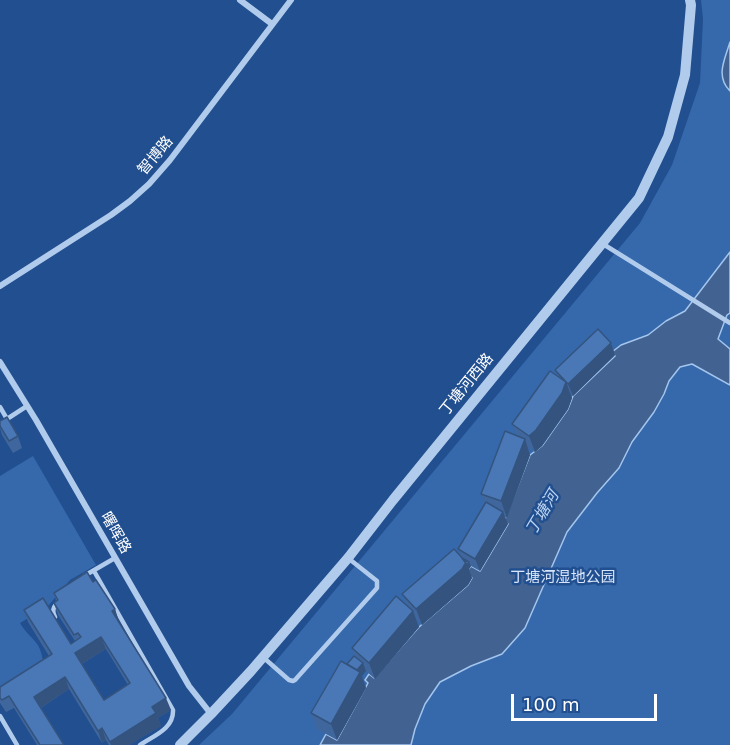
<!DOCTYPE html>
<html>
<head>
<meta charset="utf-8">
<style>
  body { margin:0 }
  #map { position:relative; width:730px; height:745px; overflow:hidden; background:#214f8f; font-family:"DejaVu Sans",sans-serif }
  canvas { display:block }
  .scale { position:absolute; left:511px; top:694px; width:146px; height:27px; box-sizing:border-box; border:3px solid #fff; border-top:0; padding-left:8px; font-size:18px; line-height:21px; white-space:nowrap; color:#fff; -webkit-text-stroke:4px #214f8f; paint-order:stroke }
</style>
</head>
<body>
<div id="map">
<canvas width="730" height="745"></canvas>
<div class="scale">100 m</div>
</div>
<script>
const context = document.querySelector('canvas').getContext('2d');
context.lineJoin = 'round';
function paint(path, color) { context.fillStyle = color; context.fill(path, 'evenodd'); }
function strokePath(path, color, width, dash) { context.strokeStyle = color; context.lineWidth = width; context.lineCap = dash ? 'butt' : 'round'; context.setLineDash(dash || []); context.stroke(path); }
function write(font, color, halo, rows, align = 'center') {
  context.font = font + ' "DejaVu Sans","Noto Sans SC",sans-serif'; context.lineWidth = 5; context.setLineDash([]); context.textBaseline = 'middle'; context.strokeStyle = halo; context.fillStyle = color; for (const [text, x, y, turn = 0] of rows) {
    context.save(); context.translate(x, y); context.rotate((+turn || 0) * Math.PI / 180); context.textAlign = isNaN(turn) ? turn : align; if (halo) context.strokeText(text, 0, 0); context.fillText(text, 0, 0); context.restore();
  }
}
const green = new Path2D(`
  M701 0H730V745H199L232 714 640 223 672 165 700 83 703 19Z
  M33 456 96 565 70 580 48 606 20 623C30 640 40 639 43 661L0 699V476Z`);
const water = new Path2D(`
  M730 42V91C715 76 725 59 730 42Z
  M730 252V313L727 315 718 339 730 349V385L692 364 680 367 669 381 664 394 654 412 632 442 619 468 597 493 567 532 525 628 502 654 471 666 440 682 425 704 415 729 411 745H320L326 734 337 740 368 683 365 680 369 674 374 678 419 627 468 585 472 578 466 572 471 566 480 571 508 524 504 522 530 455 542 446 568 409 573 396 615 356 612 352 621 345 648 335 666 321 685 311Z`);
const service = new Path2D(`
  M603 244 730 323
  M0 407 7 419 27 406
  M94 571 173 710C174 729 153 736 140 745
  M84 576 115 558
  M55 617C52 611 53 608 57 603
  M264 658 289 680 293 681 295 680 377 588V581L348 558
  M0 716 17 745`);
const minor = new Path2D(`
  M240 0 272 24
  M0 286 111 215 130 201 149 184 170 160 291 0
  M0 362 36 420 189 686 211 714`);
const tertiary = new Path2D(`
  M180 745 211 714 251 671 348 558 393 500 639 198 668 137 685 75 691 5 690 0`);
const wall = new Path2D(`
  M611 343 615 355 573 396 569 392 572 398 568 409 542 446 535 452 527 447 530 455 507 518 505 517 508 524 480 571 471 566 469 569 472 578 468 585 422 625 416 618 419 627 375 679 366 671 362 676 366 688 337 740 317 729 311 713 354 656 352 648 407 605 402 594 461 556 458 549 485 504 481 494 517 436 512 424 557 376 555 370Z
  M0 421 18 436 22 448 13 453 2 435 0 428Z
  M93 582 115 609 118 622 171 710 158 718 161 726 129 745H109L106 740 102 743 69 689 41 708 64 745H37L14 708 6 712 0 703V687L49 656 28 622 24 610 71 644 75 641 58 615 54 603 56 601 54 593ZM106 649 128 685 104 700 82 664Z`);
const shadedWall = new Path2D(`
  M611 343 615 355 573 396 568 384Z
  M566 382 572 398 568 409 542 446 535 452 529 436Z
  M525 439 530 455 507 518 501 501Z
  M503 512 508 524 480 571 475 559Z
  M466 562H469L471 566 469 569 472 578 468 585 422 625 416 609Z
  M115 609 119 621 116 623 112 611Z
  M413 611 419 627 375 679 369 663Z
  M101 637 106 649 80 665 75 653Z
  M363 663 366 671 362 676 366 688 337 740 331 724 354 675Z
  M65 677 69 689 39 709 34 697Z
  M166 698 171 710 158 718 161 726 129 745H111L110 742 152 707Z
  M102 728 106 740 102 743 98 731Z`);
const building = new Path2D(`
  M598 329 611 343 568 384 555 370Z
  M550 371 566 382 562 393 536 430 529 436 512 424Z
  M7 417 18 436 9 441 0 426V421Z
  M505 431 525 439 501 501 481 494Z
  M486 502 503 512 475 559 458 549Z
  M454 549 466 562 462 569 416 609 402 594Z
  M462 558 469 562 467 565Z
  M87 572 93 582 96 580 115 609 112 611 166 698 152 707 156 713 110 742 102 728 98 731 65 677 34 697 64 745H40L9 696 2 700 0 698V687L52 654 24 610 43 598 71 644 81 637 78 633 74 635 54 603 58 600 54 593ZM101 637 130 683 104 700 75 653Z
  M396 596 413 611 369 663 352 648Z
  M354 656 363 663 357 670 347 664Z
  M341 661 360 672 331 724 311 713Z`);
const streetNames = [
  ["智博路",156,156,-50],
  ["丁塘河西路",467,385,-51],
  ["曙晖路",115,533,60]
];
const parkNames = [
  ["丁塘河湿地公园",563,578]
];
const waterNames = [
  ["丁塘河",543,513,-59]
];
paint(green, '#3569ac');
paint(water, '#426391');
strokePath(water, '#a4c5ed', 1.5);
strokePath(service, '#b1cbec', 4.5);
strokePath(minor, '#b1cbec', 6);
strokePath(tertiary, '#b1cbec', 10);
paint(wall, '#40679d');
paint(shadedWall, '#34547f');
paint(building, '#4a78b6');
strokePath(building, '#34547f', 1.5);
write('15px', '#fff', '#214f8f', streetNames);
write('15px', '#d6e5f9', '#214f8f', parkNames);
write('italic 16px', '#bdd5f3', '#214f8f', waterNames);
</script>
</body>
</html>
